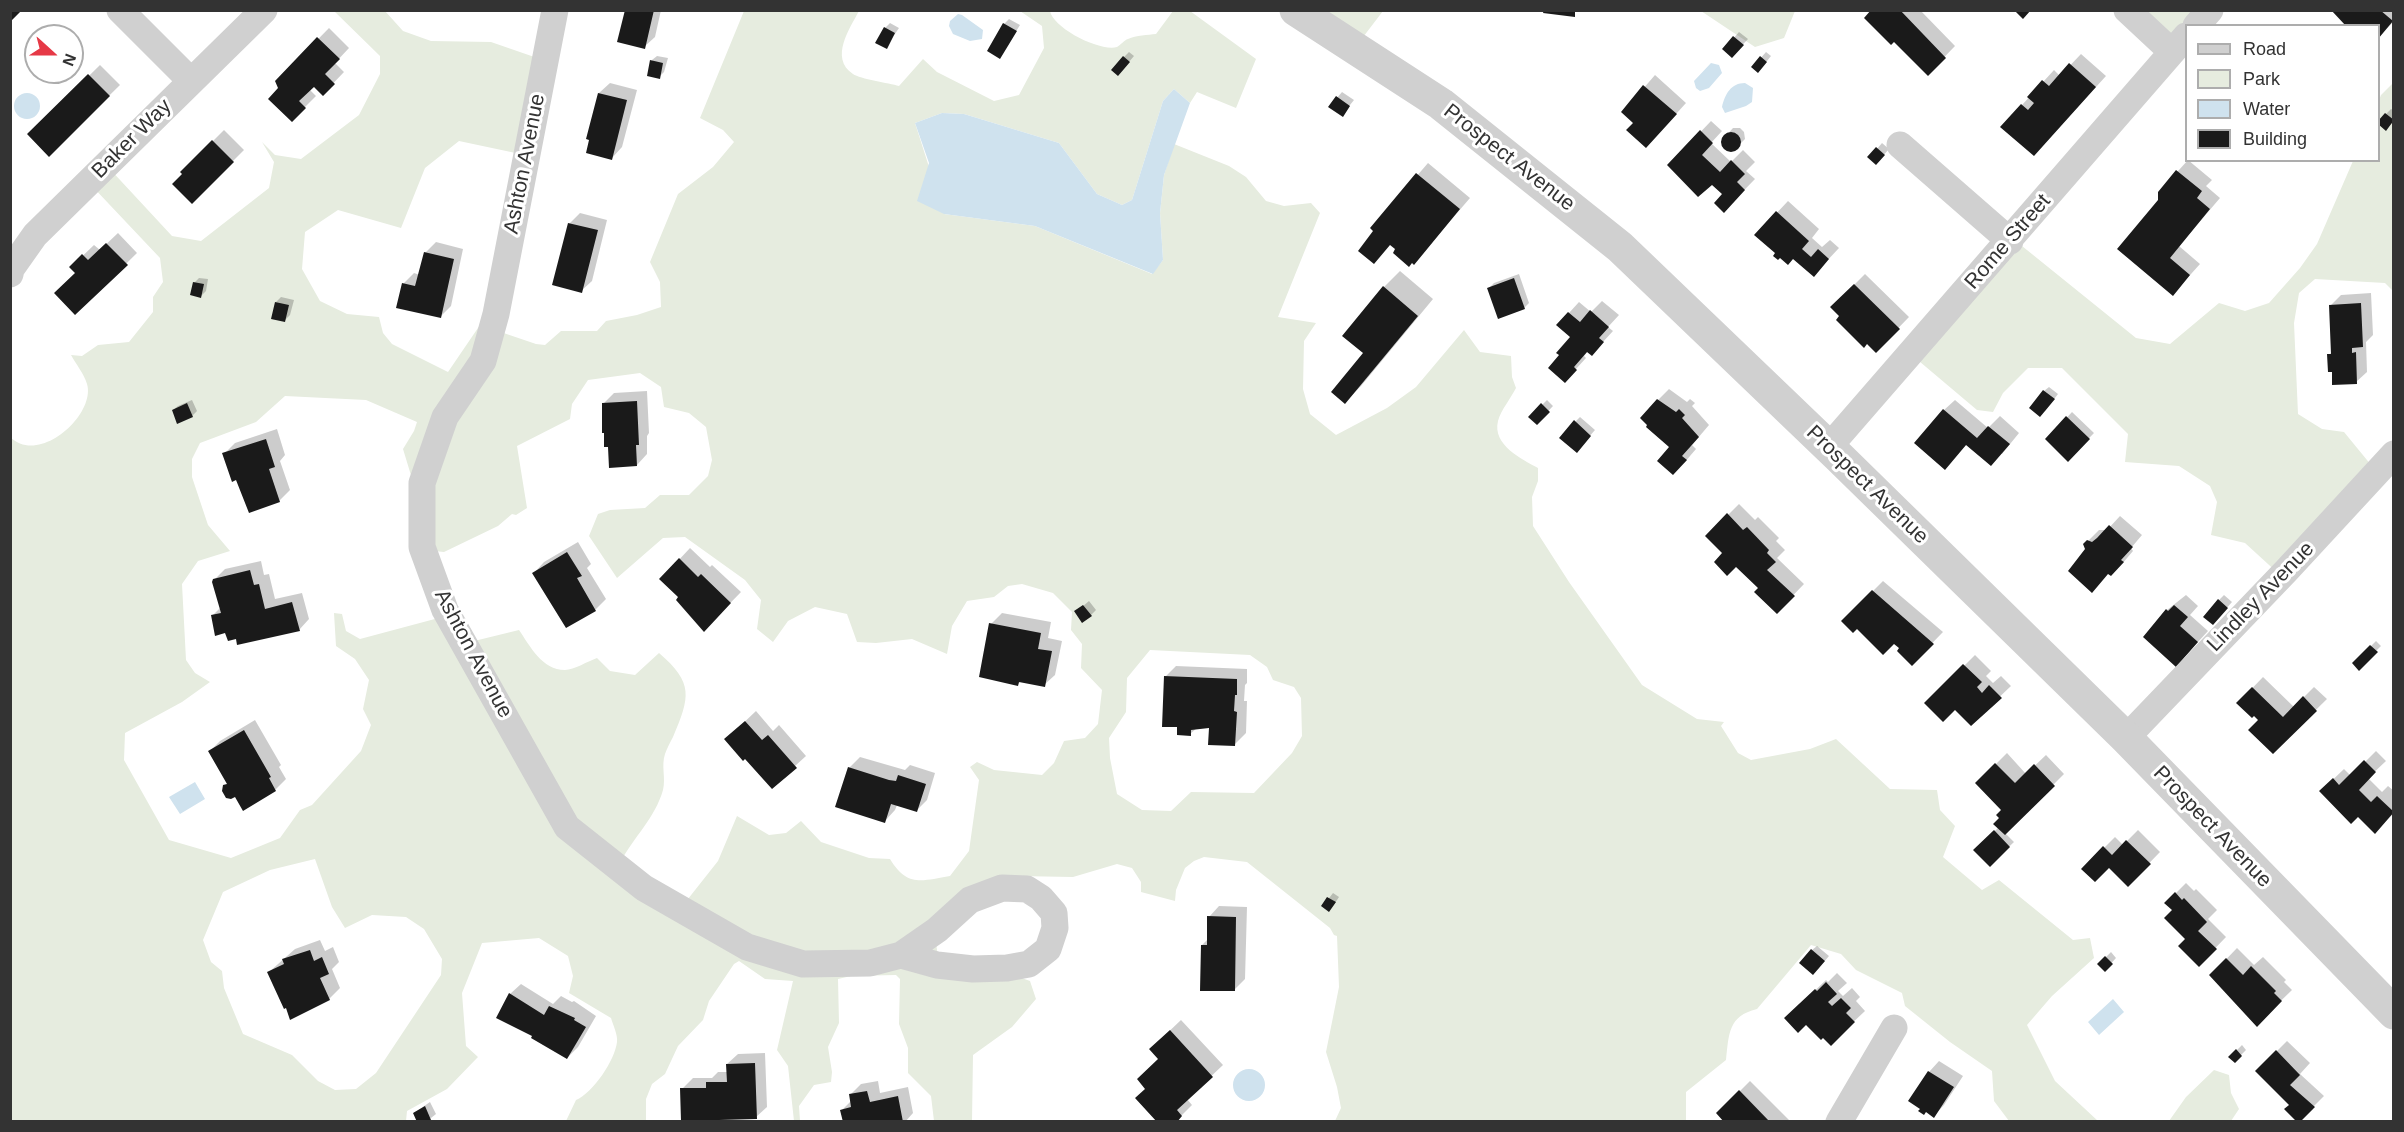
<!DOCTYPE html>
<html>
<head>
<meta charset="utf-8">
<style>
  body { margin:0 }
  #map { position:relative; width:2404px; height:1132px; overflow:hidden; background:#fff; font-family:Arial,sans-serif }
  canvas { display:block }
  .frame { position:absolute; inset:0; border:12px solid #333; pointer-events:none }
  .legend { position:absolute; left:2185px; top:24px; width:195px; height:138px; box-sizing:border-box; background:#fff; border:2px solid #adadad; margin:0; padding:8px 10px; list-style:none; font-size:18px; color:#333 }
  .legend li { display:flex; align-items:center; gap:12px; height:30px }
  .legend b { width:30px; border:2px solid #adadad }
  .north { position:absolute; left:24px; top:24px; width:60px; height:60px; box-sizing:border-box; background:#fff; border:2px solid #adadad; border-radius:50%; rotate:111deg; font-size:16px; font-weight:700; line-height:24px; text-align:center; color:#333 }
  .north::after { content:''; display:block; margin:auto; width:21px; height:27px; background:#e63946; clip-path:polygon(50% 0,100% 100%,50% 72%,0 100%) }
</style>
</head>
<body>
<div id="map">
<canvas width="2404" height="1132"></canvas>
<div class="frame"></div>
<ul class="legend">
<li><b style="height:8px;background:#d0d0d0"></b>Road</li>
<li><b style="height:16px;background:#e6ecdf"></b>Park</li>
<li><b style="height:16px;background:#cfe2ee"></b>Water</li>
<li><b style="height:16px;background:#1a1a1a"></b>Building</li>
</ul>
<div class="north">N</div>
</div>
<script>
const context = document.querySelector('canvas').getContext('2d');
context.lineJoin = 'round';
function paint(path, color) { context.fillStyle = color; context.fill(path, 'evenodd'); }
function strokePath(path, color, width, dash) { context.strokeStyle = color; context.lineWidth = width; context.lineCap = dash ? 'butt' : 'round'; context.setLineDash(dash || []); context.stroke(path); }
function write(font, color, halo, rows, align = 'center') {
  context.font = font + ' Arial,sans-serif'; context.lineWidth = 6; context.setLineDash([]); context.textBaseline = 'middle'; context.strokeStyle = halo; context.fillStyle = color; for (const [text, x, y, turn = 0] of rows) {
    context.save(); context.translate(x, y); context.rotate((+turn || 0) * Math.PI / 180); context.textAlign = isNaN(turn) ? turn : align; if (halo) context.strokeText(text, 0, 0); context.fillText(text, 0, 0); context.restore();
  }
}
const green = new Path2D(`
  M334 11H385L403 31 431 41 491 42 543 60 525 155 459 141 425 168 401 228 338 210 305 232 302 269 320 301 347 314 379 317 383 333 392 344 448 372 480 325 536 344 545 345 561 331H597L606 321 637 315 661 307 660 282 650 262 678 194 713 167 734 142 723 130 700 118 744 11H859C850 28 829 58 853 74 860 79 889 83 899 86L923 59 937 72 994 101 1019 95 1044 48 1042 26 1020 11H1050C1053 28 1100 52 1117 47 1121 45 1124 40 1128 39 1136 35 1148 35 1156 34L1173 11H1190L1256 59 1236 108 1197 92 1190 103 1174 89 1163 101 1132 200 1122 205 1097 194 1059 143 964 114 942 113 915 123 944 214 1035 226 1152 274 1163 260 1160 213 1164 175 1174 144 1229 166 1246 177 1266 201 1284 206 1311 203 1320 213 1278 317 1316 323 1304 341 1303 389 1310 414 1336 435 1387 408 1416 387 1464 330 1480 352 1511 356 1512 377 1516 388C1511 398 1501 410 1498 421 1492 445 1522 459 1538 468V481L1532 497 1533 526 1569 582 1642 685 1697 719 1724 722 1721 726 1738 753 1751 760 1810 749 1836 739 1890 789 1937 790 1940 810 1955 826 1943 857 1982 890 1999 880 2073 940 2090 938 2094 958 2052 996 2027 1025 2055 1081 2098 1121H2009L1994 1101 1992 1071 1950 1042 1905 1006 1902 993 1856 970 1841 954 1811 945 1757 1009C1728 1016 1729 1034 1726 1060L1686 1092V1121H1335L1341 1108 1337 1087 1326 1052 1339 987 1337 936 1334 935 1330 928 1247 862 1204 857 1194 861 1185 868 1176 890 1175 901 1141 892V882L1132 868 1117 864 1073 877 1017 876 934 926 940 974 1005 972 1030 981 1036 999 1012 1027 973 1055 972 1121H934L931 1096 908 1073V1048L899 1024 900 979 896 975 851 976 838 979 839 1023 828 1047 832 1072 831 1082 814 1085 799 1106 800 1121H794L788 1066 777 1050 793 981 765 979 739 961 734 964 709 1001 703 1020 678 1046 665 1074 652 1084 646 1099V1121H566L576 1100C593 1093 615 1060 617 1042 618 1035 613 1025 611 1018L569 993 573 976 568 956 539 938 482 943 462 993 466 1046 478 1057 447 1089 407 1111 406 1121H11L10 437C40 466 96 414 87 384 84 374 76 364 71 355L82 356 98 345 129 342 153 312V297L163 282 160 258 91 185 108 167 172 236 201 241 269 188 274 162 262 142 275 155 301 159 359 115 380 74V56ZM640 373 661 387 664 407 689 413 706 427 712 460 708 476 689 495H660L645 508 610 510 598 514 589 536 617 578 663 538 685 537 745 580 761 600 757 629 773 642 788 621 815 607 847 614 857 642 876 643 912 639 947 654 952 626 967 601 994 597 1008 586 1022 584 1053 593 1072 612 1071 630 1082 644 1081 668 1102 690 1098 724 1085 738 1064 741 1054 763 1042 775 994 770 977 762 970 767 979 780 969 851 950 876C921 881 907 887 890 859L869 858 821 842 801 821 786 833 769 835 737 816 718 861 684 904 621 861C634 837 655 818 663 790 666 778 661 766 665 754 667 748 670 743 673 737 690 697 694 683 659 653L635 675 610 671 597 658C588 661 574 670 565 670 542 670 530 646 519 630L466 643 446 616 360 639 346 631 342 614 334 613 336 646 355 659 369 680 363 709 371 725 361 751 312 805 300 810 280 838 231 858 169 840 124 760 125 733 182 702 210 682 195 673 186 660 182 584 198 561 230 551 208 525 192 477V459L200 443 256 422 285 396 366 400 417 422 414 431 403 449 434 551 444 552 498 526 512 514 516 515 527 508 517 446 570 419 572 404 588 380ZM1150 650 1250 655 1267 667 1273 680 1294 687 1301 698 1302 736 1292 753 1254 793 1191 792 1171 811 1142 810 1117 794 1110 758 1109 738 1126 712 1127 678ZM315 859 332 907 345 928 372 915 406 917 424 929 442 959 441 975 376 1073 356 1089 335 1090 318 1081 292 1055 243 1034 224 988 222 971 211 962 203 940 223 892 270 870Z
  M1302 11H1383L1357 45Z
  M1701 11H1795L1784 38 1755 47Z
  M2133 11H2211L2181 46Z
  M2393 83V291L2385 283 2315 279 2299 293 2294 323 2298 414 2322 429 2344 432 2376 471 2280 575 2245 543 2211 535 2217 502 2210 486 2179 466 2125 462 2128 434 2062 368H2028L2003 393 1993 412 1977 410 1913 356 2022 246 2136 338 2170 344 2219 303 2245 311 2269 303 2300 268 2317 244 2353 161 2378 160 2379 100 2381 95Z
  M2214 1070 2229 1075 2231 1093 2239 1109 2231 1121H2169L2186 1097Z`);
const water = new Path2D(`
  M958 14 962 15 983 30 982 39 970 41 953 34 949 26 950 21Z
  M1711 63 1719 65 1722 73 1709 88 1700 91 1696 88 1694 81Z
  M1745 83 1753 88 1752 102 1746 106 1725 113 1722 107C1725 94 1731 83 1745 83Z
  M1174 89 1190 103 1164 175 1160 213 1163 260 1153 274 1035 226 944 214 917 201 929 163 915 123 942 113 964 114 1059 143 1097 194 1122 205 1132 200 1163 101Z
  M14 106a13 13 0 1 1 26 0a13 13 0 1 1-26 0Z
  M195 782 205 799 180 814 169 797Z
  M2113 999 2124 1012 2099 1035 2088 1022Z
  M1233 1085a16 16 0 1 1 32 0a16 16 0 1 1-32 0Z`);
const shadow = new Path2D(`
  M627 10H661L655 37 644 47Z
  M1873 10H1920L1955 46 1928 74Z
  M2334 10H2394V21L2378 38V26Z
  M1009 19 1020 25 1000 57 1004 24Z
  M890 23 899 28 886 47 885 28Z
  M329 28 349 48 335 63 344 72 323 94 314 85 309 89 316 96 292 120 277 81Z
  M1739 32 1748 39 1732 56 1724 49Z
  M1129 52 1134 56 1123 69 1124 57Z
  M1766 52 1771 56 1763 66 1753 67Z
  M2081 54 2106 76 2044 144 2022 105 2054 70 2060 76Z
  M657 56 668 58 664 72 659 77 652 60Z
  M100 65 120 85 49 155 29 135Z
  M1655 75 1686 103 1657 135 1635 123 1623 112Z
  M610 83 637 90 622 147 612 158 599 93Z
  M1342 92 1354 100 1342 115 1330 106Z
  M2391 109 2394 111V121L2386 129V114Z
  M1711 121 1722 131 1711 143 1731 162 1743 150 1755 162 1746 171 1755 179 1724 211V194L1712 183 1669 165Z
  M1733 128H1740L1744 132 1745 139 1735 149 1728 150 1723 145V139Z
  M224 130 244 150 192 202 182 172Z
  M1882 143 1889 149 1881 158 1870 157Z
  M2188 160 2212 180 2206 186 2220 198 2179 246 2200 264 2173 294 2159 192Z
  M1428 163 1470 198 1414 263 1372 228Z
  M1788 201 1819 229 1812 238 1822 247 1830 240 1839 248 1824 264 1794 257 1780 256 1756 235Z
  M580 213 607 220 592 281 581 291 569 224Z
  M118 233 137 253 76 313 77 273 71 267 94 245 100 250Z
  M436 242 463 249 451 306 440 317 403 284 414 273 420 275 425 253Z
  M1400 271 1433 299 1361 386 1345 402 1365 353 1384 287Z
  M1519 274 1529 303 1524 308 1489 288 1494 283Z
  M1865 274 1909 317 1876 351 1832 307Z
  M199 278 208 279 206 291 201 296 194 283Z
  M2371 293 2373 335 2366 342 2367 372 2356 382 2333 370 2329 355 2333 351 2331 305 2341 295Z
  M281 297 294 300 290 315 285 320 276 302Z
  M1602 301 1619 315 1608 327 1613 331 1602 343 1588 351 1584 356 1586 358 1565 381 1572 337 1558 325 1579 302 1591 312Z
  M2049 387 2058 394 2045 411 2044 391Z
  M1669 389 1687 402 1690 399 1695 403 1692 406 1709 425 1692 445 1696 449 1684 463 1671 447 1658 400Z
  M647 391 649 433 647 436V454L637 465 609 445 603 404 614 393Z
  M192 400 197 411 192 416 173 410 178 406Z
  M1547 400 1553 406 1537 423 1530 417Z
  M1955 400 1988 428 2000 416 2019 433 2002 454 1967 444 1945 468 1944 410Z
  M2072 412 2094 433 2068 460 2047 439Z
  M1580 417 1595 430 1581 446 1576 421Z
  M277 429 285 455 280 461 290 490 279 501 237 478 224 454 235 443Z
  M1739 504 1755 520 1758 517 1779 538 1776 541 1785 550 1777 558 1804 584 1777 612 1760 588 1707 536Z
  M2120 516 2142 535 2131 548 2133 551 2122 564 2087 550 2088 541 2099 530H2107Z
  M578 542 591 564 587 568 606 599 595 610 534 573 544 562Z
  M690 548 710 567 712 565 741 592 704 630 680 597 661 579Z
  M261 561 264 575 269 574 275 599 302 593 309 619 299 630 237 638 226 631 212 616 221 607 214 580 225 569Z
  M1883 581 1943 632 1912 664 1894 642 1843 621Z
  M2186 595 2198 606 2190 615 2208 631 2186 655 2145 637 2167 610Z
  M2224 595 2232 602 2218 618 2219 600Z
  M1089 601 1096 610 1091 615 1076 612Z
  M1002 613 1051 622 1048 638 1062 641 1055 675 1044 685 1021 681 1018 684 991 624Z
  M2376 641 2381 646 2359 668 2354 663Z
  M1975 655 1991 671 1986 676 1993 683 2001 676 2011 686 1971 724 1955 708 1927 703Z
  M1176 666 1247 669V683L1245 685 1244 701H1247L1246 733 1235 744 1210 727 1197 728 1190 734 1165 677Z
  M2263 677 2294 707 2314 687 2327 699 2273 752 2260 720 2238 703Z
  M756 711 773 731 779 725 806 756 795 766 737 729Z
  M255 720 281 765 279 767 286 779 275 790 243 809 235 795 225 786 228 783 210 751 220 741Z
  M2376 751 2386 761 2368 778 2382 792 2388 786 2394 791V813L2375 832 2359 815 2321 791 2344 769 2351 776Z
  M2007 753 2026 774 2046 755 2064 774 2005 833 2014 842 1990 865 1975 850 1999 827 2003 810 1977 783Z
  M860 757 905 770 910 765 935 773 927 800 916 811 897 805 895 810 885 821 849 768Z
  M2138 830 2160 852 2128 885 2109 866 2083 869 2115 837 2123 845Z
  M2186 883 2194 891 2196 889 2217 910 2208 919 2226 937 2199 965 2174 910 2166 903Z
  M1333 893 1339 897 1333 906H1323Z
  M1219 906 1247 907 1245 979 1235 989 1202 945 1208 939 1209 917Z
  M320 940 325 951 333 947 339 962 332 969 340 988 329 999 286 1006 269 972 295 949Z
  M1817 946 1829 956 1818 969 1812 950Z
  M2237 948 2254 965 2263 957 2286 980 2284 982 2292 990 2257 1024 2211 975Z
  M2111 952 2116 958 2105 970 2099 964Z
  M1837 973 1847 983 1838 991 1843 996 1852 988 1860 997 1856 1001 1865 1011 1831 1043 1807 1023 1786 1018 1826 980 1828 982Z
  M521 984 553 1004 561 996 572 1002 574 1001 596 1016 578 1047 567 1058 534 1036 510 994Z
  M1181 1020 1223 1065 1187 1099 1192 1105 1175 1122 1160 1059 1161 1039Z
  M2287 1041 2310 1063 2300 1074 2324 1096 2299 1121 2291 1105 2257 1071Z
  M2242 1045 2246 1050 2235 1061 2230 1057Z
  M765 1053 767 1107 756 1117 682 1089 693 1078H712L718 1072H728L727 1064 738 1054Z
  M1939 1061 1963 1076 1944 1105 1934 1116 1922 1108 1929 1072Z
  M878 1081 880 1093 908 1087 913 1113 905 1122H841L844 1119 842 1110 851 1101 850 1095 861 1084Z
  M1750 1081 1791 1122H1726L1718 1113Z
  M430 1102 436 1114 426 1122H418L414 1113Z`);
const building = new Path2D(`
  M10 10H22L10 22Z
  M625 10H654L645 49 617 42Z
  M1544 10H1575V17L1543 13Z
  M1871 10H1900L1946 58 1928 76 1894 42 1891 45 1864 18Z
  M2014 10H2031L2023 19Z
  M2331 10H2380L2393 21 2378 39V26H2346Z
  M1003 23 1017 31 1000 59 987 51Z
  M884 27 895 33 887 49 875 43Z
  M1733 36 1744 45 1732 58 1722 49Z
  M317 37 340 59 325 74 335 84 323 96 314 87 299 101 306 108 292 122 268 99 278 88 275 81Z
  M1123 56 1130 62 1118 76 1111 70Z
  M1760 56 1767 62 1758 73 1751 67Z
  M650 60 663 63 660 79 647 76Z
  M2069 63 2096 87 2034 156 2000 127 2021 104 2028 110 2034 103 2027 97 2042 80 2049 86Z
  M88 74 110 96 49 157 27 134Z
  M1643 85 1677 114 1646 148 1626 130 1633 123 1621 112Z
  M598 93 627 100 612 160 586 153 589 140 586 139Z
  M1336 96 1350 106 1343 117 1328 107Z
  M2385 113 2394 120 2386 131 2378 124V121Z
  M1700 130 1713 143 1702 155 1720 172 1731 160 1745 174 1737 182 1745 190 1724 213 1714 203 1722 194 1712 185 1698 197 1667 165Z
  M1721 142a10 10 0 1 1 20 0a10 10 0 1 1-20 0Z
  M212 140 234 162 192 204 172 184 182 174 180 172Z
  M1876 147 1885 155 1876 165 1867 157Z
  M2176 170 2202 191 2197 198 2210 209 2170 258 2190 275 2173 296 2117 249 2158 200V192Z
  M1416 173 1460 209 1414 265 1412 263 1409 267 1393 253 1395 249 1390 245 1374 264 1358 251 1373 231 1370 228Z
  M1776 211 1809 241 1802 249 1811 257 1818 249 1829 259 1814 277 1793 259 1788 265 1780 258 1778 260 1773 256 1775 253 1754 235Z
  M568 223 598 230 582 293 552 285Z
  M106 243 128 265 75 315 54 293 75 273 69 267 82 254 88 260Z
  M424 252 454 259 441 318 396 308 402 283 415 286Z
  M1514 278 1525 309 1498 319 1487 288Z
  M193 282 204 284 201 298 190 295Z
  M1854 284 1900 329 1876 353 1867 344 1864 348 1836 320 1839 316 1830 307Z
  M1383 286 1418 316 1345 404 1331 392 1363 353 1342 336Z
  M275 302 289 305 285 322 271 319Z
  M2361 303 2363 347 2352 348V353L2356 352 2357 384 2332 385V372H2328L2327 354H2331L2329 305Z
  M1590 310 1609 327 1599 338 1604 342 1592 356 1587 352 1574 367 1577 370 1565 383 1548 368 1559 355 1556 353 1570 337 1556 325 1568 312 1580 322Z
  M2043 390 2055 399 2040 417 2029 408Z
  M1657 399 1676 412 1679 409 1685 415 1682 418 1699 437 1682 456 1687 460 1673 475 1657 461 1669 447 1646 427 1647 425 1640 418Z
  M637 401 639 445H636L637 466 609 468 608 447H604V433H602V403Z
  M187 403 193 417 177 424 172 410Z
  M1541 403 1550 412 1537 425 1528 417Z
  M1943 409 1977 438 1988 426 2010 444 1991 466 1966 445 1945 470 1914 443Z
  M2066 416 2090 439 2068 462 2045 439Z
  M1574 420 1591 436 1577 453 1559 438Z
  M266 439 275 467 269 469 280 502 249 513 236 480 232 482 222 453Z
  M1727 513 1743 530 1747 527 1769 550 1767 553 1776 562 1767 570 1795 596 1777 614 1754 592 1758 588 1736 567 1727 576 1714 562 1722 553 1705 536Z
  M2109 525 2133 547 2121 560 2124 562 2111 576 2108 574 2092 593 2068 571 2085 549 2083 544 2087 540 2092 542 2097 538Z
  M567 552 582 576 577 578 596 611 566 628 532 573Z
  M679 558 698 577 701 574 731 603 704 632 676 600 678 597 659 579Z
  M250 570 254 585 259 584 265 609 292 602 300 631 237 645 236 639 228 641 225 633 215 636 211 615 221 613 212 582 213 579Z
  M1872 590 1934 644 1912 666 1897 651 1899 648 1894 644 1883 655 1857 629 1853 633 1841 621Z
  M2218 599 2228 608 2213 625 2203 617Z
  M1083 605 1092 616 1082 623 1074 611Z
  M2174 605 2188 617 2180 626 2198 642 2176 667 2143 637 2166 609 2168 611Z
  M989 623 1041 633 1038 649 1052 651 1045 687 1019 682 1018 686 979 677Z
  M2370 645 2378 652 2359 671 2352 663Z
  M1963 664 1982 682 1977 687 1982 693 1989 685 2002 698 1971 726 1955 710 1943 722 1924 703Z
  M1164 676 1237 679V695H1235L1234 711 1237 712 1235 746 1208 745 1209 728 1191 730V736L1177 735V727H1162Z
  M2252 687 2283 717 2303 696 2317 711 2273 754 2248 730 2258 720 2254 716 2252 718 2236 703Z
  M745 721 762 740 768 735 797 768 772 789 745 759 743 761 724 739Z
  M244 730 271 777 269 778 276 791 243 811 235 797 231 799 226 798 222 791 223 785 227 784 208 751Z
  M2364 760 2376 772 2359 790 2371 802 2377 796 2394 812 2375 834 2358 817 2351 824 2319 791 2333 778 2339 785Z
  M1995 763 2015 783 2034 764 2055 786 2005 835 1993 824 1999 818 1996 815 2001 810 1975 783Z
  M848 767 889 780 896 781 898 775 926 784 917 812 891 804 885 823 835 807Z
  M1994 830 2010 847 1990 867 1973 850Z
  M2126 840 2151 864 2128 887 2109 868 2095 882 2081 869 2103 846 2112 855Z
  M2175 892 2182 900 2184 898 2207 922 2198 931 2217 949 2199 967 2178 946 2185 939 2164 918 2172 910 2164 903Z
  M1327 897 1336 902 1329 912 1321 906Z
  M1207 916 1236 917 1235 991H1200L1201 945H1207Z
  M1811 949 1825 961 1813 975 1799 963Z
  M310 950 314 961 322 957 329 974 320 978 330 1000 290 1020 286 1008 284 1009 267 972 284 964 282 959Z
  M2105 956 2113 964 2105 972 2097 964Z
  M2226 958 2243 975 2251 966 2276 991 2274 993 2282 1001 2257 1027 2209 975Z
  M1826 982 1837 994 1828 1002 1832 1006 1841 998 1851 1008 1846 1013 1855 1022 1831 1046 1823 1038 1821 1040 1806 1025 1798 1033 1784 1018 1815 989 1817 991Z
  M509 993 544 1015 549 1006 575 1018 574 1020 586 1027 567 1059 531 1038 532 1036 496 1018Z
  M1170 1030 1213 1077 1177 1110 1182 1116 1177 1122H1157L1135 1098 1145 1089 1137 1079 1158 1059 1149 1049Z
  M2236 1049 2242 1056 2235 1063 2228 1057Z
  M2276 1050 2300 1075 2290 1085 2315 1107 2300 1122H2297L2284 1109 2289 1105 2255 1071Z
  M755 1063 757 1119 681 1121 680 1088H706V1082H727L726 1064Z
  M1928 1071 1954 1087 1934 1118 1926 1112 1924 1115 1918 1111 1920 1109 1908 1101Z
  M1739 1090 1770 1122H1724L1716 1113Z
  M867 1091 870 1102 898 1096 903 1122H843L840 1110 851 1107 849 1094Z
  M425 1106 431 1120 417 1122 413 1113Z`);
const minor = new Path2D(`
  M120 10 191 81
  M555 10 496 314 483 361 445 417 422 483V547L445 610 567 827 644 888 747 947 803 964 870 963 901 955 937 930 970 900 1002 888 1027 889 1041 898 1054 913 1055 928 1048 949 1029 964 1007 968 973 969 937 965 901 955
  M2127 10 2172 52
  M2196 26 2210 10
  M1900 145 2010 241
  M10 274 11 269 35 235 264 10
  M1828 448 2186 36
  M2126 738 2286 571 2394 454
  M1839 1122 1894 1028`);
const tertiary = new Path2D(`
  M1296 10 1441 104 1620 247 1839 457 2126 738 2394 1013`);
const streetNames = [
  ["Baker Way",132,139,-45],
  ["Prospect Avenue",1509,158,38],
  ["Ashton Avenue",525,164,-79],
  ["Rome Street",2008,242,-49],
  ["Prospect Avenue",1867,485,44],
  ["Lindley Avenue",2261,597,-46],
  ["Ashton Avenue",473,654,62],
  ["Prospect Avenue",2212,827,46]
];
paint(green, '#e6ecdf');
paint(water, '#cfe2ee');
paint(shadow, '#0003');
paint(building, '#1a1a1a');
strokePath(minor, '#d0d0d0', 27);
strokePath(tertiary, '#d0d0d0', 33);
write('21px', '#333', '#fff', streetNames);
</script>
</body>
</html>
